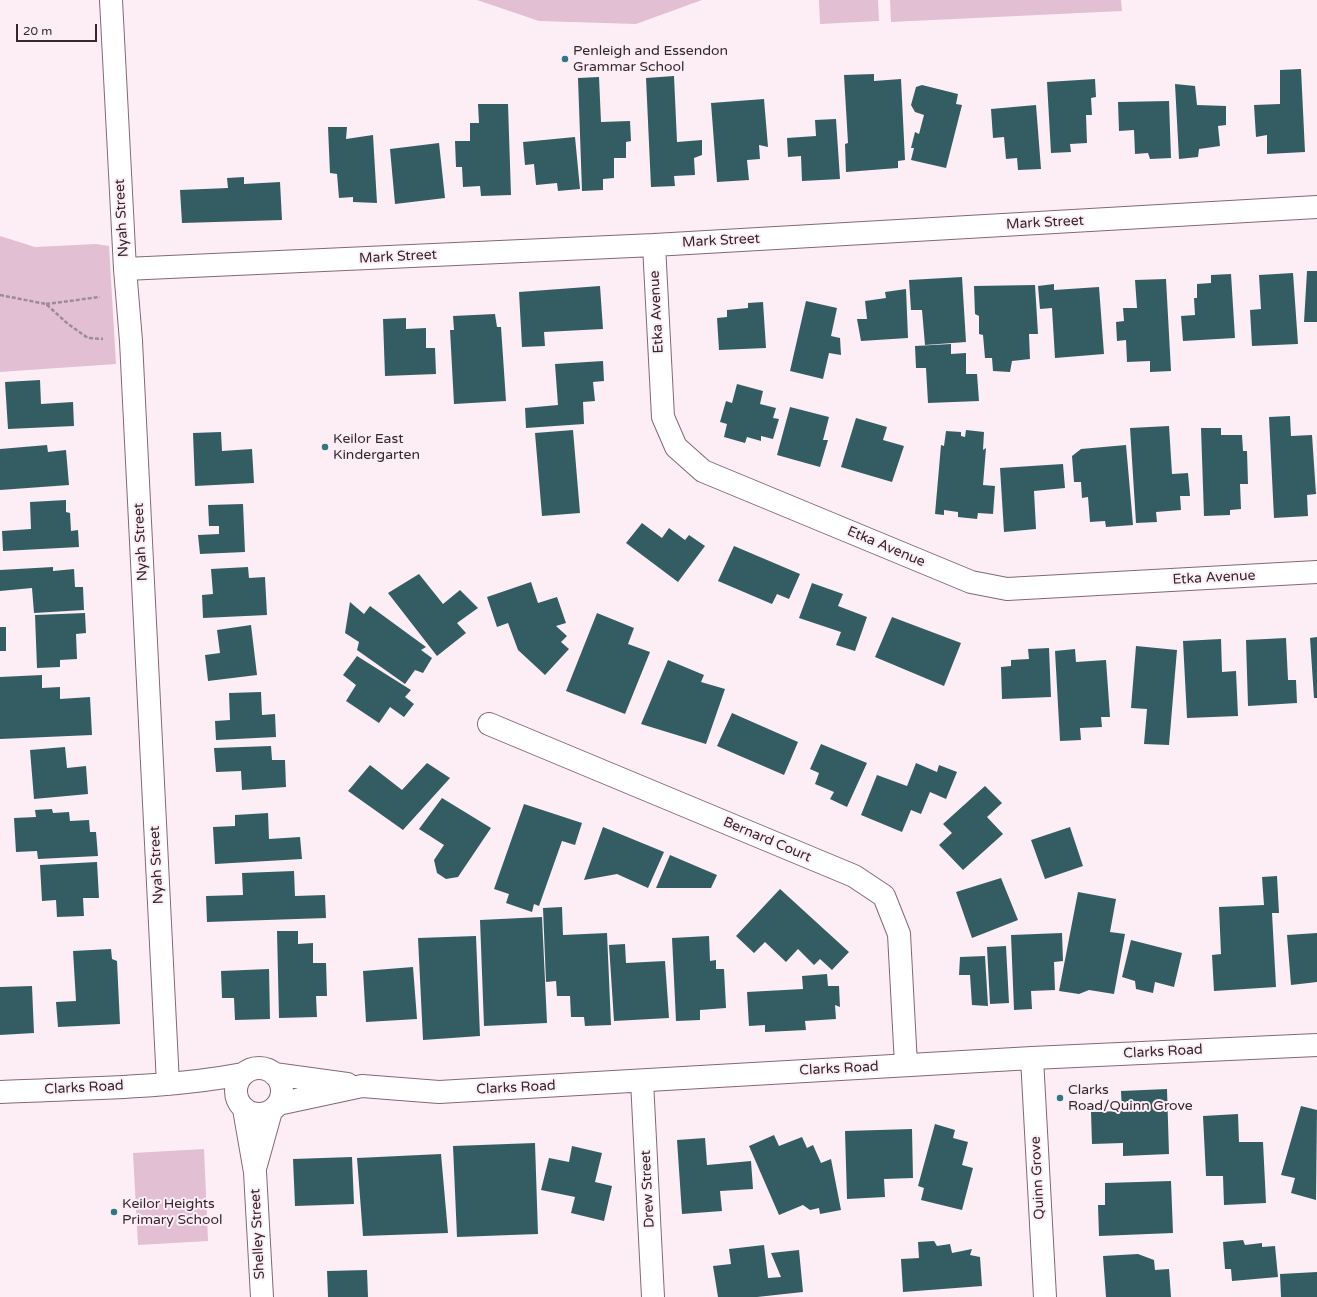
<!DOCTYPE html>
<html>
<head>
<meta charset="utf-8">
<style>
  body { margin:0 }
  #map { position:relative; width:1317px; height:1297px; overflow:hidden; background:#fdeef6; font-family:"Varela Round",sans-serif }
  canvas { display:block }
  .scale { position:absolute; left:16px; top:24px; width:81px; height:18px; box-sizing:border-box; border:2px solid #35272f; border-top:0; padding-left:5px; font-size:12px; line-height:14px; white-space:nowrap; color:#35272f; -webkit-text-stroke:3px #fdeef6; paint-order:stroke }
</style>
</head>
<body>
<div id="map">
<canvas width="1317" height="1297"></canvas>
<div class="scale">20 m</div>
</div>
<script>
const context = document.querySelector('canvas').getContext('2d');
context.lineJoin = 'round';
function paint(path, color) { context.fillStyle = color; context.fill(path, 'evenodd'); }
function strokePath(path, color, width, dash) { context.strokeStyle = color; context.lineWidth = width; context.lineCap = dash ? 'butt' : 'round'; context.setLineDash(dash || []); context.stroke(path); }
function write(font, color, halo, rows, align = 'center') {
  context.font = font + ' "Varela Round",sans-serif'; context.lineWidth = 4; context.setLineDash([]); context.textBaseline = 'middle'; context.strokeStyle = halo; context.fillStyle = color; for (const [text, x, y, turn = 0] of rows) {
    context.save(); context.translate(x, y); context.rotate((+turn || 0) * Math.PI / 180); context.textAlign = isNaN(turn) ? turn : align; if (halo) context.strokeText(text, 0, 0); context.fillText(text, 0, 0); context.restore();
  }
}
const green = new Path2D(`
  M477 0H702L636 24 539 21Z
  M819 0H878L879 21 820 24Z
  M890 0H1121L1122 11 891 22Z
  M0 236 35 247 96 244 109 246 116 364 0 372Z
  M204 1149 208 1241 138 1245 133 1153Z`);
const building = new Path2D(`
  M1301 69 1305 152 1267 154V135L1256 137 1254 105 1280 104V70Z
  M874 74V81L901 79 905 160 898 161V168L846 172 845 144 848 143 844 75Z
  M674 76 677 142 702 140V155L694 158 695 175 674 176 675 186 651 187 646 78Z
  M599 77 601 122 630 121 631 141 626 142V158H614V178L603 179V190L582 191 578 78Z
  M1095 79 1096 97 1091 98 1092 115H1086L1087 143 1070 144 1071 152 1051 153 1047 82Z
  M1175 84 1195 86 1197 105 1226 106V125L1218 126 1220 146 1199 149 1198 157 1179 159Z
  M922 85 958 94 956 104 962 105 946 168 911 160 914 148H911L915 132 919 134 924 115 915 112 911 105 916 87Z
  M764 99 768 147 759 145 760 159 747 160 749 180 717 182 711 103Z
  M1169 101 1171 158 1150 159 1148 153 1135 154 1134 130 1119 131 1118 102Z
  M478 104H508L511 195 481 196 480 186 463 187 462 167H456L455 141H470V123H479Z
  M1036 105 1041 169 1018 170 1017 158 1006 159 1004 137 993 138 991 109Z
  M836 119 840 179 802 181 801 156 788 157 787 138 816 136 815 120Z
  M328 127H347L346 139 373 135 377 203 353 202V197L339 198 337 174 330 173Z
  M575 137 580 189 558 191 557 183 536 185 534 164 525 165 523 142Z
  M439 143 445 198 395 204 390 149Z
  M244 177V184L280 182 282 220 182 223 180 190 228 188 227 178Z
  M1307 271H1317V322H1304Z
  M1293 273 1298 344 1252 346 1250 310 1261 309 1259 275Z
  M1231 274 1235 338 1183 341 1181 316 1195 315 1194 298H1197V284L1211 283V275Z
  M962 277 966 342 925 345 922 310H911L909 280Z
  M1166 279 1171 371 1150 372V361L1127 362 1126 340 1117 341 1116 322 1124 321 1123 308H1137L1135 280Z
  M1054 284V290L1099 287 1104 354 1055 358 1052 308 1040 309 1038 286Z
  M1035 285 1038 334H1029L1030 359 1012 361 1010 372 993 371 992 358H985L983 335 979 334V316L975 314 974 286Z
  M600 286 603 329 544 332 545 346 522 347 519 292Z
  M906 289 908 338 861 341 857 319H867L865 301 886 298 885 292Z
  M806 301 837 308 831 336 840 338 841 355 829 353 823 379 790 371Z
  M763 302 766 348 719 350 717 318 727 317V310L748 308V303Z
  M495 314 497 327H501L506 401 454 404 450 330H454L453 316Z
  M406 318V329L426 328V348H435L436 374 385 376 383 319Z
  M951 344V354L966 353V374H977L979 401 928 403 926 368H916L915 346Z
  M603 361 604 381 593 382 595 401 583 402 584 424 526 428 525 408 558 405 555 364Z
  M40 380 41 404 73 402 74 426 8 429 5 382Z
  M737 384 763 391 760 404 776 408 773 418 779 419 773 439 761 436V441L747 437 745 443 724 437 727 424 720 422 726 401 732 403Z
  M790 407 829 417 823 440H828L820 467 777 455Z
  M1290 416 1291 436 1312 435 1316 494 1307 495 1308 516 1274 518 1269 417Z
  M856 418 887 427 883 440 904 446 892 482 841 467Z
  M1169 426 1172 474 1188 473 1190 496H1180L1181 510 1156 512 1157 522 1136 523 1130 428Z
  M1201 428H1221V435H1242L1243 451H1247L1248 484H1240L1241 509 1230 510V515L1204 516Z
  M573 430 580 513 542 516 535 433Z
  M966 430 984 432 983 450 986 448 983 485 995 486 993 514 978 513 977 519 958 517V512L944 510V515L935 514 941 445 944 446 946 431 961 432V436L965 437Z
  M221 432 222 451 252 449 254 483 195 486 193 433Z
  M47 445 48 452 66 450 69 485 0 490V449Z
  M1126 445 1133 525 1106 527 1105 521 1090 522 1088 497 1082 498 1081 482H1074L1072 456 1081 449Z
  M1063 464 1065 488 1034 491 1036 529 1004 532 1000 468Z
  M66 500V512L70 513 71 531 78 530 79 547 3 551 2 531 31 529 30 502Z
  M243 504 245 552 200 554 198 535 219 534V526H209L208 505Z
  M642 523 662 538 669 528 685 540 689 535 705 546 678 582 626 543Z
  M734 546 800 574 789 599 777 594 772 604 718 581Z
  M53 567V571L74 569 75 587H83L84 610 34 613 32 588 0 591V570Z
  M248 567 249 578 265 577 267 615 203 618 202 595 213 594 211 569Z
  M419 574 443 604 460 590 478 608 457 623 466 633 437 656 388 593Z
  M531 582 538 603 557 597 566 623 556 626 567 636 561 642 569 649 545 675 518 650 508 623 497 627 487 597Z
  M812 583 843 594 838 606 867 617 855 651 836 645 841 632 799 618Z
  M350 602 364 614 370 606 426 647 421 650 432 658 423 673 415 670 405 684 357 650 359 642 345 633Z
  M85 613 86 633 76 634 77 659 60 660V667L37 668 35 615Z
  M597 613 634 628 628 644 650 652 625 714 566 691Z
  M892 617 961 643 944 686 875 657Z
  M251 625 257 675 208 681 205 655 220 653 217 630Z
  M0 627H6V651H0Z
  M1317 637V698H1314L1310 638Z
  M1286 638 1288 680H1296L1297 703 1248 706 1246 640Z
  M1221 639 1222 672 1236 671 1238 716 1187 718 1183 641Z
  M1136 646 1177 650 1169 745 1144 744 1147 709 1131 708Z
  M1049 648 1051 697 1002 699 1001 667 1011 666V660L1029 659 1028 649Z
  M1075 649 1076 662 1106 660 1110 717H1101L1102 727 1080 728 1081 740 1060 741 1055 651Z
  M357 656 411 690 405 697 414 704 404 717 390 707 379 723 346 701 356 685 343 675Z
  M668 660 704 675 701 682 725 689 706 744 641 724Z
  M42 675V688L60 687V699L90 697 92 735 0 739V677Z
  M261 692 262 715 275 714 276 737 216 740 215 721 230 720 229 693Z
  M732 713 798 742 784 775 717 746Z
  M821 744 867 763 847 807 830 799 834 792 815 784 819 773 810 769Z
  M271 746 272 760H285L286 787 242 790 241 771 216 772 214 748Z
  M65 747 67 768 86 766 88 794 34 799 30 750Z
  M427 763 450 778 403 830 348 791 370 765 402 790Z
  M916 763 937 772 939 765 957 772 946 799 930 792 921 814 911 810 902 832 861 815 877 775 907 786Z
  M985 786 1002 803 987 817 1003 834 963 870 939 845 952 833 943 824Z
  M442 798 491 828 458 877 446 879 437 873 434 860 444 845 419 829Z
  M524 804 582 823 575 845 562 841 539 906 534 904 532 912 506 903 509 894 494 889Z
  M52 809 53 813 69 812 70 821 89 820 90 832H96L98 856 38 859 37 851 16 852 14 818 36 817 35 810Z
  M268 813 269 839 300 837 302 859 215 864 213 827 235 826V815Z
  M603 827 664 852 648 888 617 874 584 880Z
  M1070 827 1083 866 1045 879 1031 840Z
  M670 855 717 875 711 888H656Z
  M97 862 99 898H83L84 916 57 917 56 900 42 901 40 865Z
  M294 871 295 896 325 895 326 918 207 922 206 896 243 895 242 873Z
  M1277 876 1279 913H1272L1276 987 1214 991 1212 955 1221 954 1219 907 1264 905 1262 877Z
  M1001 878 1018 920 972 938 956 892Z
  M780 889 849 952 832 970 820 959 814 965 798 949 786 962 765 942 754 953 736 936Z
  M1078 892 1116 899 1110 932 1125 934 1114 994 1089 990 1079 994 1059 991Z
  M562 907 563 935 607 933 611 1025 585 1026 584 1017H571L570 996H557L556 981 546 982 543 908Z
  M542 917 547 1023 484 1026 480 920Z
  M277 931H298V944L313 943V963H326L327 996H316L317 1017 279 1018Z
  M1062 933 1063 961 1054 962 1055 990 1031 991 1032 1009 1014 1010 1011 935Z
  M1317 933V982L1291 985 1287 935Z
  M476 936 480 1036 423 1040 418 938Z
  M709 936 710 961 716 960V969H724L726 1008 700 1010V1020L676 1021 672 938Z
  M1131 940 1182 953 1174 987 1155 982 1153 993 1136 989 1135 981 1122 977Z
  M625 944 626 963 665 961 669 1018 614 1021 609 945Z
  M1006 946 1009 1003 990 1004 987 947Z
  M111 949 112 959 117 961 120 1024 58 1027 56 1002 76 1001 73 951Z
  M985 956 988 1006 972 1005 970 975H959L960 957Z
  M413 967 417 1019 366 1022 363 971Z
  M269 969 270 1019 235 1020 234 998H222L221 971Z
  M827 974 828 986H839L840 1007 835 1005 836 1019 805 1021 806 1030 765 1032V1025L749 1026 747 992 803 989 802 976Z
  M32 986 34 1033 0 1035V987Z
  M1167 1089 1169 1154 1123 1156V1143L1092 1144 1091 1112 1122 1111 1121 1091Z
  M1301 1106 1317 1110 1316 1200 1291 1193 1295 1178 1281 1175Z
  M1238 1114 1239 1142H1263L1266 1203 1224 1205 1223 1176H1206L1203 1116Z
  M935 1124 955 1130 953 1138 968 1142 962 1165 973 1168 962 1210 921 1200 924 1188 918 1186Z
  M912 1129 913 1178 884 1179 885 1197 847 1199 845 1131Z
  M774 1135 779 1146 802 1137 807 1148 813 1145 821 1163 831 1159 841 1210 820 1214 819 1208 810 1210 803 1205 779 1215 749 1146Z
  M705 1138 707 1165 751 1161 753 1189 720 1191 722 1211 682 1214 677 1140Z
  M535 1143 538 1234 457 1237 453 1146Z
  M572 1146 602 1153 595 1182 612 1186 604 1221 571 1213 575 1197 541 1190 549 1158 569 1162Z
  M441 1154 448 1233 363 1236 357 1158Z
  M352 1157 354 1204 295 1206 293 1159Z
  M1171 1181 1173 1233 1099 1236 1098 1205H1105V1183Z
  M1243 1240 1245 1245 1262 1243V1247L1275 1246 1278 1277 1232 1281 1231 1269H1225L1223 1242Z
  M934 1241 937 1246 950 1244 952 1253 972 1249 970 1255 980 1257 982 1286 903 1292 901 1259 919 1258 918 1242Z
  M764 1245 768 1278 781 1277 771 1253 799 1250 803 1292 757 1297H718L713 1266 731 1264 729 1249Z
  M1138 1254 1154 1260 1155 1270 1169 1269 1171 1297H1106L1103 1256Z
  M367 1270 368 1297H328L327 1271Z
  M1317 1272V1297H1281L1280 1274Z`);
const path = new Path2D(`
  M0 295 46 304 68 324 88 338 103 339
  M46 304 100 297`);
const minor = new Path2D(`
  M111 0 125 269 131 341 168 1084
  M654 245 663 417 676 447 703 471 971 582 1007 589 1317 572
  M125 269 654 245 1317 207
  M489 724 854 876 884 896 899 934 906 1065
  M1032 1058 1045 1297
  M236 1091a23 23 0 1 1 46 0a23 23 0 1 1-46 0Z
  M274 1074 347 1084
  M642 1081 653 1297
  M0 1092C81 1088 164 1089 243 1074
  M278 1104 362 1086 439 1092 1032 1058 1317 1045
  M244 1109 255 1172 262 1297
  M256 1165 271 1111`);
const markers = [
  [565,59,4,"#307782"],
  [325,447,4,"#307782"],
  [1060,1098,4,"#307782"],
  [114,1212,4,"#307782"]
];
const poiNames = [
  ["Penleigh and Essendon",573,51],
  ["Grammar School",573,67],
  ["Keilor East",333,439],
  ["Kindergarten",333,455],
  ["Clarks",1068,1090],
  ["Road/Quinn Grove",1068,1106],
  ["Keilor Heights",122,1204],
  ["Primary School",122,1220]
];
const streetNames = [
  ["Nyah Street",122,218,-93],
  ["Mark Street",1045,223,-3],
  ["Mark Street",721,241,-3],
  ["Mark Street",398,257,-3],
  ["Etka Avenue",657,312,-93],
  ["Nyah Street",141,542,-93],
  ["Etka Avenue",886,547,23],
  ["Etka Avenue",1214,578,-3],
  ["Bernard Court",767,840,23],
  ["Nyah Street",157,865,-93],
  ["Clarks Road",1163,1052,-3],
  ["Clarks Road",839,1069,-3],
  ["Clarks Road",84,1088,-3],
  ["Clarks Road",516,1088,-3],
  ["Quinn Grove",1038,1178,-93],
  ["Drew Street",648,1189,-93],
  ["Shelley Street",258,1234,-93]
];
paint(green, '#e2bfd3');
paint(building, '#345d63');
strokePath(minor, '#856678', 24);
strokePath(path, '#9b8d95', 2.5, [4, 2]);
strokePath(minor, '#fff', 22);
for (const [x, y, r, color] of markers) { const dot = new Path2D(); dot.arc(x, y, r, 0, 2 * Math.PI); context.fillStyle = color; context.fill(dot); strokePath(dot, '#fdeef6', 1.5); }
write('14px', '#35272f', '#fdeef6', poiNames, 'left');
write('14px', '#35272f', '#fdeef6', streetNames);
</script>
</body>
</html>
